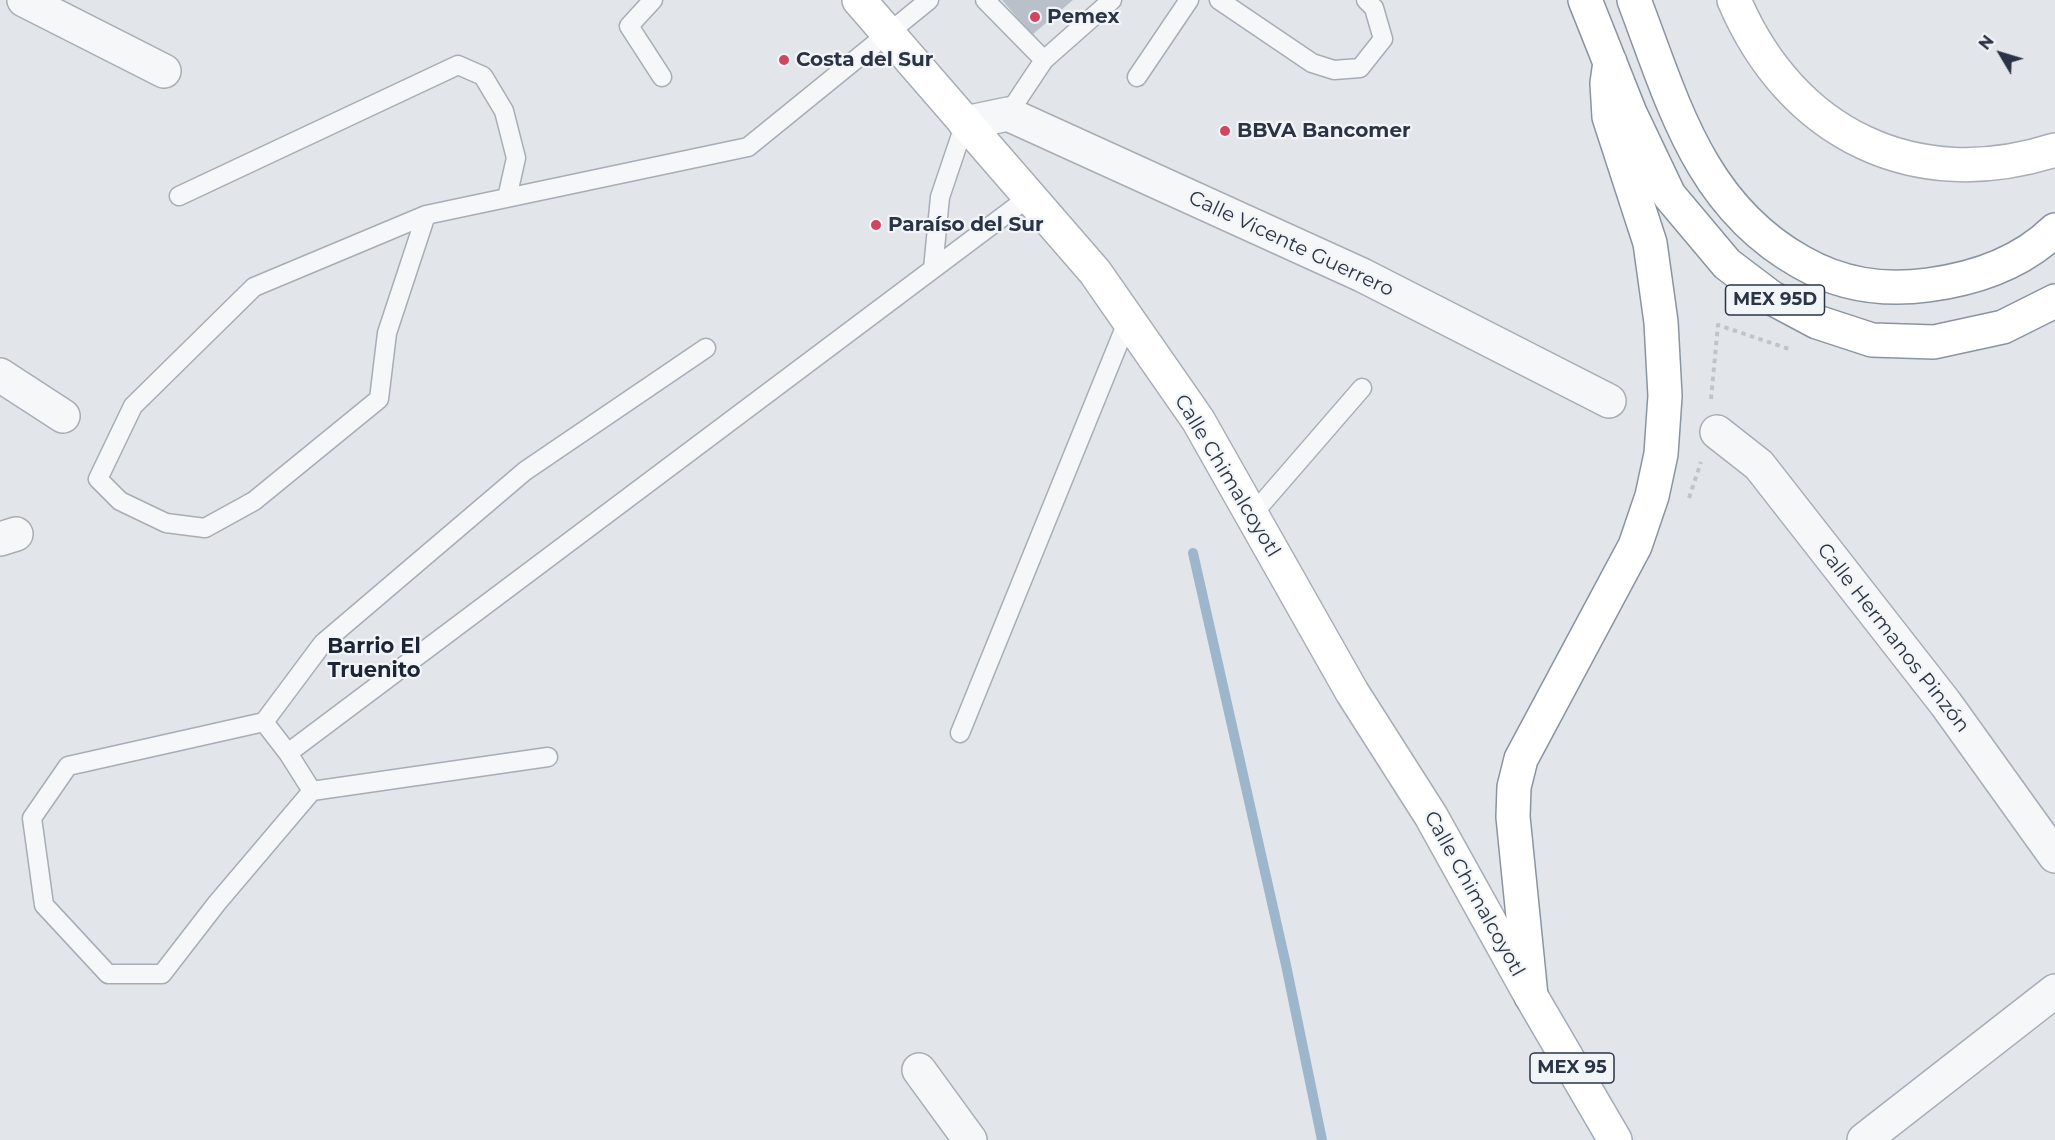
<!DOCTYPE html>
<html>
<head>
<meta charset="utf-8">
<style>
  body { margin:0 }
  #map { position:relative; width:2055px; height:1140px; overflow:hidden; background:#e2e6eb; font-family:Montserrat,sans-serif }
  canvas { display:block }
  .north { position:absolute; left:1971px; top:24px; width:60px; height:60px; -webkit-text-stroke:4px #f2f5f8; paint-order:stroke; rotate:308deg; font-size:16px; font-weight:700; line-height:24px; text-align:center; color:#2a3444 }
  .north::after { content:''; display:block; margin:auto; width:21px; height:27px; background:#2a3444; clip-path:polygon(50% 0,100% 100%,50% 72%,0 100%) }
</style>
</head>
<body>
<div id="map">
<canvas width="2055" height="1140"></canvas>
<div class="north">N</div>
</div>
<script>
const context = document.querySelector('canvas').getContext('2d');
context.lineJoin = 'round';
function strokePath(path, color, width, dash) { context.strokeStyle = color; context.lineWidth = width; context.lineCap = dash ? 'butt' : 'round'; context.setLineDash(dash || []); context.stroke(path); }
function paint(path, color) { context.fillStyle = color; context.fill(path, 'evenodd'); }
function write(font, color, halo, rows, align = 'center') {
  context.font = font + ' Montserrat,sans-serif'; context.lineWidth = 4.5; context.setLineDash([]); context.textBaseline = 'middle'; context.strokeStyle = halo; context.fillStyle = color; for (const [text, x, y, turn = 0] of rows) {
    context.save(); context.translate(x, y); context.rotate((+turn || 0) * Math.PI / 180); context.textAlign = isNaN(turn) ? turn : align; if (halo) context.strokeText(text, 0, 0); context.fillText(text, 0, 0); context.restore();
  }
}
const stream = new Path2D(`
  M1193 553 1286 965 1322 1140`);
const building = new Path2D(`
  M1002 0H1073L1032 35Z`);
const path = new Path2D(`
  M1711 399 1718 325 1792 350
  M1689 498 1701 462`);
const service = new Path2D(`
  M653 0 629 26 662 77
  M985 0 1044 60 1008 114
  M1219 0 1312 63 1334 70 1360 68 1383 39 1374 8 1366 0
  M1044 60 1112 0
  M1137 77 1189 0
  M179 196 458 65 483 76 504 111 516 158 507 198
  M426 215 387 333 379 399 254 501 205 528 166 523 120 501 98 479 133 406 254 287 426 215 748 147 929 0
  M933 269 940 197 965 123
  M1252 515 1362 388
  M264 722 288 753 1029 197
  M960 733 1128 320
  M288 753 312 791 217 903 162 974H108L44 905 32 818 68 766 264 722 323 643 525 471 706 348
  M312 791 548 757`);
const minor = new Path2D(`
  M24 0 164 71
  M965 123 1008 114 1362 275 1609 401
  M0 375 63 416
  M1717 432 1759 465 1946 704 2055 856
  M0 539 16 534
  M919 1070 970 1140
  M1864 1140 2055 991`);
const secondary = new Path2D(`
  M859 0 1095 272 1198 420 1352 692 1431 816 1531 996
  M1734 0C1791 134 1915 195 2055 150`);
const primary = new Path2D(`
  M1531 996 1615 1140`);
const motorway = new Path2D(`
  M1585 0 1630 113 1669 195 1727 264 1772 298 1817 322 1872 340 1934 342 2003 327 2055 301
  M1634 0C1673 102 1699 205 1801 262 1841 285 1882 291 1928 285 1974 279 2021 263 2055 230
  M1531 996 1513 817 1514 787 1521 759 1635 546 1652 496 1661 454 1665 396 1661 322 1650 243 1609 117 1607 83 1610 62`);
const markers = [
  [1035,17,6,"#d24561"],
  [784,60,6,"#d24561"],
  [1225,131,6,"#d24561"],
  [876,225,6,"#d24561"]
];
const shields = [
  [1775,300,99],
  [1572,1068,84]
];
const shieldNames = [
  ["MEX 95D",1775,300],
  ["MEX 95",1572,1068]
];
const poiNames = [
  ["Pemex",1047,17],
  ["Costa del Sur",796,60],
  ["BBVA Bancomer",1237,131],
  ["Paraíso del Sur",888,225]
];
const streetNames = [
  ["Calle Vicente Guerrero",1291,244,25],
  ["Calle Chimalcoyotl",1227,476,59],
  ["Calle Hermanos Pinzón",1893,638,52],
  ["Calle Chimalcoyotl",1474,894,61]
];
const neighbourhoodNames = [
  ["Barrio El",374,647],
  ["Truenito",374,671]
];
strokePath(stream, '#9db6cc', 10);
paint(building, '#b9c0c9');
strokePath(service, '#a7adb6', 21);
strokePath(minor, '#a7adb6', 36);
strokePath(secondary, '#a7adb6', 36);
strokePath(primary, '#a1abb7', 36);
strokePath(motorway, '#8994a2', 36);
strokePath(path, '#c0c4ca', 4, [4.5, 4.5]);
strokePath(service, '#f5f7f9', 18);
strokePath(minor, '#f5f7f9', 33);
strokePath(secondary, '#fff', 33);
strokePath(primary, '#fff', 33);
strokePath(motorway, '#fff', 33);
for (const [x, y, r, color] of markers) { const dot = new Path2D(); dot.arc(x, y, r, 0, 2 * Math.PI); context.fillStyle = color; context.fill(dot); strokePath(dot, '#f2f5f8', 2); }
for (const [x, y, w] of shields) { const box = new Path2D(); box.roundRect(x - w / 2, y - 15, w, 30, 4.5); context.fillStyle = '#f2f5f8'; context.fill(box); strokePath(box, '#2a3444', 1.5); }
write('bold 18px', '#2a3444', null, shieldNames);
write('bold 20px', '#2a3444', '#f2f5f8', poiNames, 'left');
write('20px', '#2a3444', '#f2f5f8', streetNames);
write('bold 21px', '#1c2535', '#f2f5f8', neighbourhoodNames);
</script>
</body>
</html>
